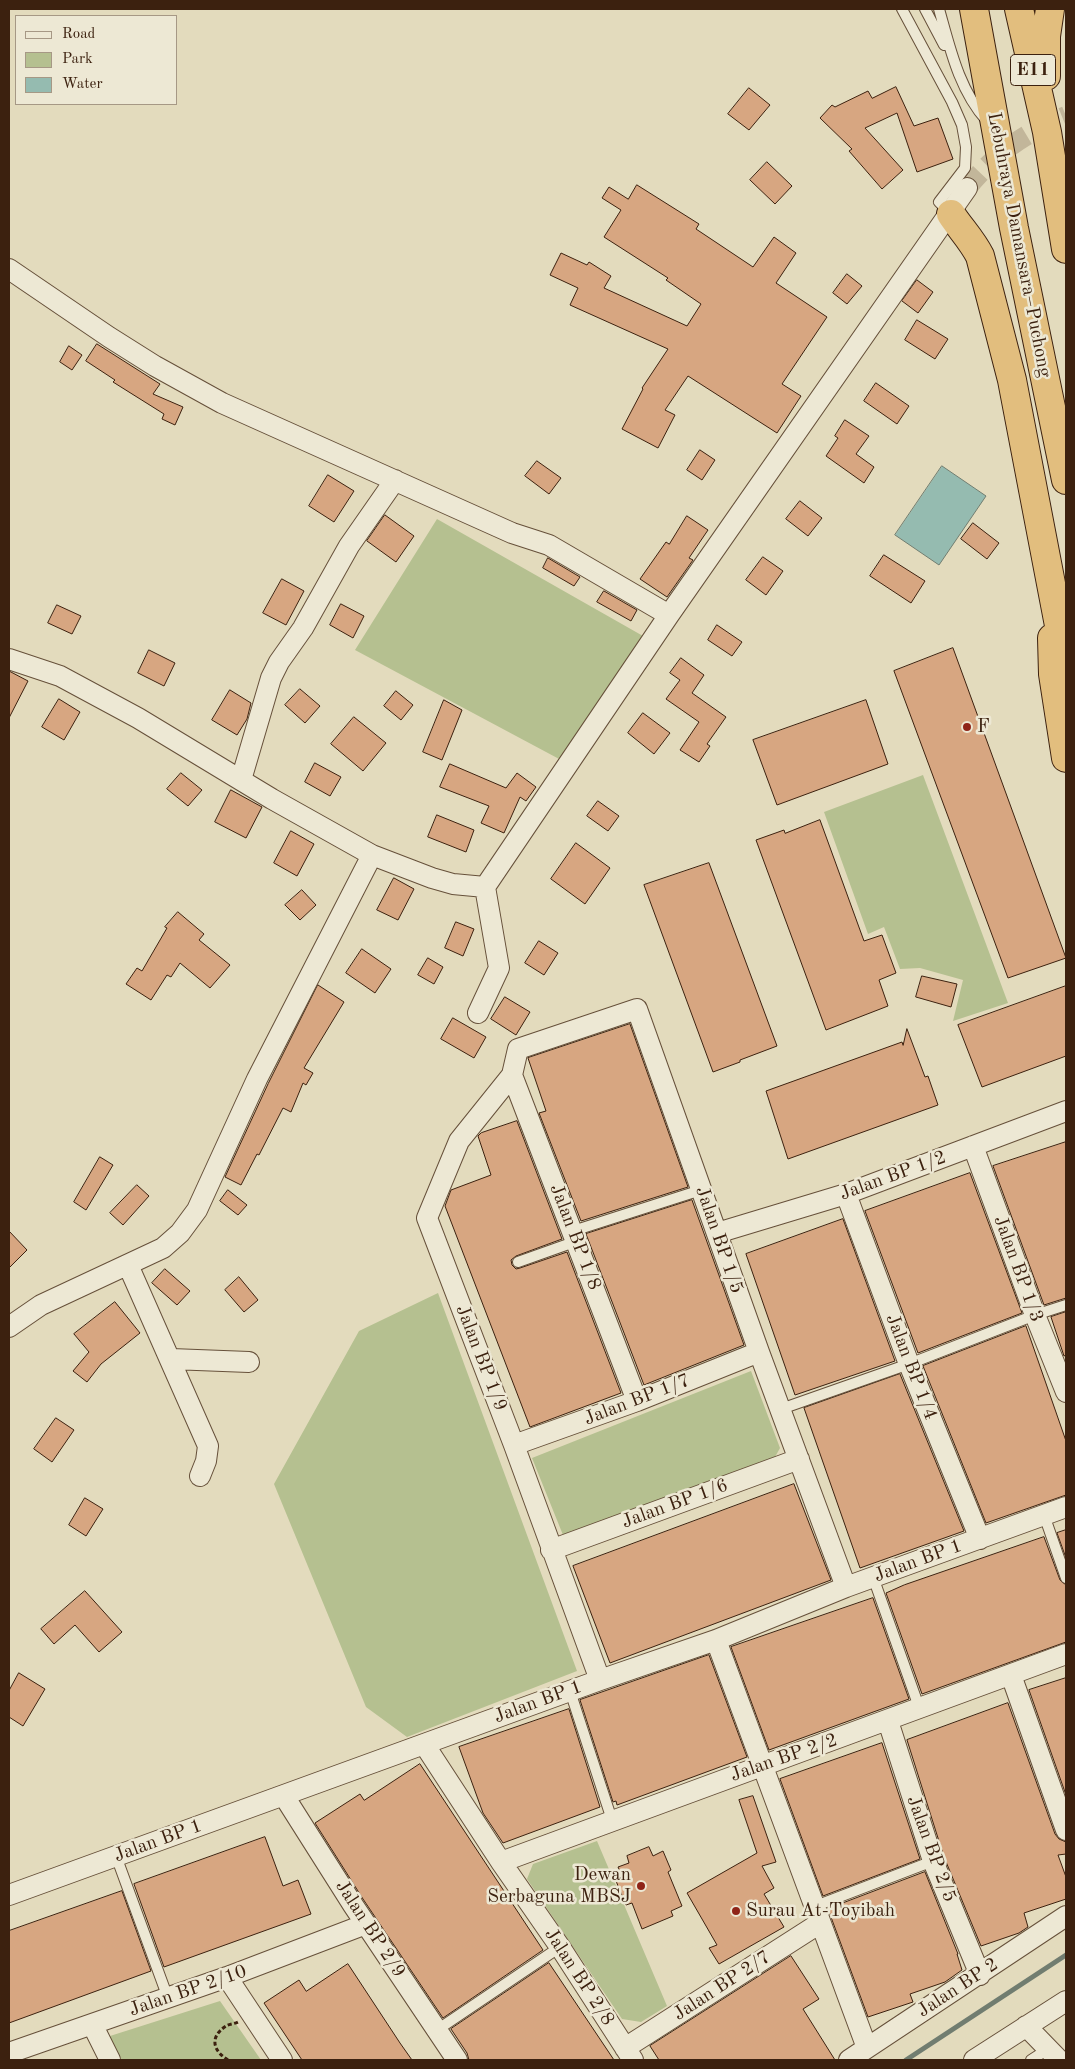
<!DOCTYPE html>
<html>
<head>
<meta charset="utf-8">
<style>
  body { margin:0 }
  #map { position:relative; width:1075px; height:2069px; overflow:hidden; background:#e3dbbd; font-family:"Old Standard TT",serif }
  canvas { display:block }
  .frame { position:absolute; inset:0; border:10px solid #3c210f; pointer-events:none }
  .legend { position:absolute; left:15px; top:15px; width:162px; height:90px; box-sizing:border-box; background:#ede8d4; border:1px solid #a69885; margin:0; padding:6px 9px; list-style:none; font-size:15px; color:#3c210f }
  .legend li { display:flex; align-items:center; gap:10px; height:25px }
  .legend b { width:25px; border:1px solid #a69885 }
</style>
</head>
<body>
<div id="map">
<canvas width="1075" height="2069"></canvas>
<div class="frame"></div>
<ul class="legend">
<li><b style="height:6px;background:#ede8d4"></b>Road</li>
<li><b style="height:14px;background:#b5c090"></b>Park</li>
<li><b style="height:14px;background:#95bbb0"></b>Water</li>
</ul>
</div>
<script>
const context = document.querySelector('canvas').getContext('2d');
context.lineJoin = 'round';
function paint(path, color) { context.fillStyle = color; context.fill(path, 'evenodd'); }
function strokePath(path, color, width, dash) { context.strokeStyle = color; context.lineWidth = width; context.lineCap = dash ? 'butt' : 'round'; context.setLineDash(dash || []); context.stroke(path); }
function write(font, color, halo, rows, align = 'center') {
  context.font = font + ' "Old Standard TT",serif'; context.lineWidth = 5; context.setLineDash([]); context.textBaseline = 'middle'; context.strokeStyle = halo; context.fillStyle = color; for (const [text, x, y, turn = 0] of rows) {
    context.save(); context.translate(x, y); context.rotate((+turn || 0) * Math.PI / 180); context.textAlign = isNaN(turn) ? turn : align; if (halo) context.strokeText(text, 0, 0); context.fillText(text, 0, 0); context.restore();
  }
}
const green = new Path2D(`
  M437 519 643 636 561 760 355 650Z
  M923 775 1008 1003 953 1021 963 980 920 968 900 969 884 927 868 934 824 812Z
  M438 1293 577 1671 407 1737 366 1707 274 1484 359 1331Z
  M751 1371 780 1448 770 1466 565 1540 532 1458Z
  M597 1841 667 2006 641 2022 622 2019 527 1879 533 1864Z
  M220 2001 261 2060H122L114 2049 110 2036Z`);
const water = new Path2D(`
  M942 466 986 496 939 565 895 535Z`);
const stream = new Path2D(`
  M906 2060 1066 1955`);
const building = new Path2D(`
  M896 87 914 126 938 118 953 159 917 172 897 113 865 128 903 170 882 189 849 151 852 149 820 118 832 105 835 107 868 91 872 98Z
  M749 88 770 105 749 130 728 114Z
  M767 162 792 186 775 204 750 180Z
  M637 185 699 224 696 229 753 267 774 237 796 253 776 283 827 317 782 384 801 396 777 433 688 376 665 410 675 415 658 448 622 429 643 389 642 388 668 349 570 305 578 288 550 275 561 253 587 265 589 262 611 276 604 288 687 326 701 304 666 280 668 278 604 237 621 210 602 198 609 187 628 199Z
  M847 274 862 286 847 304 833 293Z
  M917 280 933 292 918 313 902 301Z
  M917 320 948 339 935 359 905 340Z
  M97 344 160 384 153 394 183 407 175 425 162 419 164 414 113 382 115 380 86 361Z
  M69 346 82 355 72 370 60 362Z
  M876 383 909 406 897 424 864 401Z
  M845 420 869 436 856 454 874 467 864 483 826 456 838 438 835 436Z
  M700 450 715 460 702 480 687 470Z
  M537 461 561 478 549 494 525 476Z
  M328 475 354 491 334 522 309 506Z
  M800 501 822 518 808 536 786 519Z
  M385 515 414 536 396 562 367 541Z
  M687 516 708 530 689 558 693 560 667 597 640 579 666 542 669 544Z
  M973 523 999 543 987 559 961 539Z
  M884 555 925 581 911 603 870 576Z
  M763 557 783 571 766 595 746 580Z
  M548 558 580 577 574 586 543 568Z
  M282 579 304 591 286 625 263 613Z
  M604 591 637 610 631 621 597 602Z
  M341 604 364 616 353 638 330 625Z
  M57 605 81 616 72 634 48 623Z
  M717 625 742 642 732 656 708 640Z
  M953 648 1066 958 1008 978 894 671Z
  M149 650 175 663 164 686 138 673Z
  M681 658 704 675 692 693 726 717 707 744 710 746 699 762 680 750 699 722 666 699 680 680 670 673Z
  M9 671 28 681 9 718Z
  M300 689 320 706 305 723 285 705Z
  M230 690 251 703 247 719 237 735 212 720Z
  M396 691 413 705 401 720 384 706Z
  M59 699 80 712 64 740 42 727Z
  M444 700 462 710 442 760 423 752Z
  M866 700 888 764 777 805 753 740Z
  M643 713 670 733 654 754 628 733Z
  M354 717 386 743 363 771 331 744Z
  M315 763 341 777 330 796 305 782Z
  M450 764 506 788 517 773 536 787 526 801 520 797 504 833 481 823 489 806 440 787Z
  M181 773 202 790 188 806 167 789Z
  M231 790 262 807 246 838 215 822Z
  M598 801 619 816 608 831 587 816Z
  M437 815 474 830 466 852 428 837Z
  M820 820 864 941 882 935 896 973 879 980 888 1006 826 1030 756 840 784 830 785 833Z
  M291 831 314 844 297 876 274 863Z
  M576 843 610 868 585 904 551 879Z
  M709 863 777 1046 740 1060V1062L713 1072 644 885Z
  M394 878 414 889 398 920 377 910Z
  M302 890 316 905 300 920 285 905Z
  M178 912 204 934 199 940 230 965 210 988 180 963 171 977 167 975 151 1000 126 984 137 968 142 971 167 928 165 927Z
  M456 922 474 929 463 956 445 948Z
  M539 941 558 953 544 975 525 963Z
  M362 949 391 969 375 993 346 973Z
  M428 958 443 967 434 984 418 975Z
  M922 976 957 984 951 1007 916 997Z
  M318 985 344 1002 304 1068 313 1073 306 1085 303 1083 291 1112 283 1108 259 1155 257 1154 241 1185 225 1177 268 1084Z
  M1066 986V1056L982 1087 958 1025Z
  M505 997 530 1012 516 1035 491 1019Z
  M453 1018 486 1037 474 1058 441 1039Z
  M630 1024 688 1187 581 1221 539 1113 546 1111 528 1058Z
  M907 1029 925 1077 928 1076 938 1105 788 1159 766 1091 902 1042 903 1045Z
  M517 1121 562 1239 516 1256 511 1260 512 1265 516 1269 520 1268 567 1252 621 1393 530 1427 445 1206 451 1190 491 1175 478 1136 481 1133Z
  M1066 1142V1298L1044 1305 993 1166Z
  M100 1157 113 1165 86 1210 74 1202Z
  M970 1173 1022 1313 918 1353 865 1211Z
  M137 1185 149 1196 123 1225 110 1213Z
  M228 1190 247 1205 238 1215 220 1201Z
  M692 1200 744 1345 644 1385 586 1234Z
  M843 1219 895 1361 795 1395 746 1254Z
  M9 1231 27 1250 9 1268Z
  M165 1269 190 1291 177 1305 152 1283Z
  M239 1277 258 1300 244 1312 225 1290Z
  M115 1302 140 1333 101 1364 87 1382 73 1371 89 1352 74 1334Z
  M1066 1312V1355L1064 1356 1051 1317Z
  M1026 1326 1066 1441V1495L986 1523 923 1366Z
  M900 1374 964 1531 860 1568 804 1408Z
  M56 1418 74 1430 52 1462 34 1449Z
  M794 1484 831 1580 610 1663 573 1566Z
  M85 1498 103 1509 86 1536 69 1525Z
  M1066 1530V1558L1057 1533Z
  M1044 1537 1060 1580 1066 1585V1642L922 1694 886 1593 904 1585Z
  M85 1591 122 1632 99 1652 75 1625 54 1644 41 1629Z
  M873 1598 909 1699 769 1750 731 1647Z
  M709 1655 747 1757 617 1805 616 1801 613 1802 580 1700Z
  M19 1673 45 1689 23 1726 9 1717V1691Z
  M1066 1678V1795L1029 1690Z
  M1008 1703 1055 1834 1059 1839 1066 1842V1854L1058 1855 1066 1877V1899L1024 1913 1028 1927 1019 1933 981 1946 944 1857 907 1740Z
  M569 1709 600 1807 503 1843 483 1813 459 1747Z
  M882 1743 920 1859 823 1896 780 1779Z
  M420 1764 543 1950 443 2018 363 1899 315 1823 360 1794 364 1800Z
  M753 1796 776 1862 762 1866 774 1888 764 1894 784 1927 719 1964 709 1948 717 1945 687 1893 757 1853 739 1800Z
  M265 1837 283 1886 298 1880 311 1914 164 1967 134 1884Z
  M649 1847 653 1856 663 1851 671 1870 668 1872 682 1906 671 1911 673 1916 642 1929 632 1903 626 1905 616 1881 623 1878 618 1867 629 1863 627 1856Z
  M925 1872 958 1954H957L962 1970 945 1982 910 1994 913 2002 868 2017 828 1909Z
  M122 1891 151 1971 9 2023V1931Z
  M791 1956 819 1999 803 2009 835 2060H659L650 2046Z
  M549 1963 614 2060H469L467 2053 451 2029Z
  M348 1964 400 2043 412 2060H302L264 2003 299 1980 306 1991Z`);
const streetTunnel = new Path2D(`
  M967 188C996 153 1024 133 1066 116`);
const path = new Path2D(`
  M228 2060C213 2051 209 2037 226 2026 229 2024 234 2024 238 2022`);
const lane = new Path2D(`
  M902 9 952 102 962 125 966 147 965 168 939 202 951 214
  M925 9 944 45
  M939 9C950 48 959 90 987 121
  M573 1231 701 1190
  M518 1262 577 1241
  M781 1409 909 1364 1035 1315 1066 1305
  M1044 1515 1066 1578
  M873 1577 919 1707
  M570 1691 612 1820
  M116 1856 168 1998
  M813 1907 933 1861
  M437 2030 560 1947
  M1031 2060 1048 2049`);
const street = new Path2D(`
  M9 269 109 337 155 366 222 403 512 533 549 545 669 615
  M9 659 60 676 138 718 272 799 372 855
  M241 780 271 678 279 662 303 628 349 546 395 480
  M478 1013 499 968 485 887
  M512 1075 637 1401
  M973 1146 1035 1315 1066 1392
  M846 1194 909 1364 980 1539
  M717 1233 846 1194 1066 1111
  M128 1265 208 1446 206 1461 200 1476
  M9 1327 41 1305 163 1248 180 1233 197 1210 257 1079 372 855 432 878 453 884 485 887 669 615 967 188
  M171 1359 249 1362
  M514 1445 637 1401 759 1352
  M551 1550 799 1459
  M716 1640 867 2048
  M1011 1675 1066 1830
  M600 1680 514 1445 427 1218 459 1141 512 1075 518 1049 637 1009 759 1352 846 1587
  M888 1721 933 1861 980 1975
  M424 1744 501 1862 560 1947 633 2060
  M284 1796 353 1905 457 2060
  M501 1862 1066 1654
  M9 1895 600 1680 716 1640 846 1587 1066 1507
  M227 1977 282 2060
  M92 2024 110 2060
  M1026 2026 1059 2060
  M625 2048 820 1923
  M9 2053 227 1977 366 1924
  M849 2060 1066 1916
  M974 2060 1066 2001`);
const highway = new Path2D(`
  M974 9 1014 228 1066 480
  M1019 9 1047 132 1066 249
  M1046 76V36L1050 9
  M951 214C960 228 972 240 980 256L1012 380 1066 662
  M1052 638 1053 674 1066 758`);
const markers = [
  [967,727,5,"#8f2418"],
  [641,1886,5,"#8f2418"],
  [736,1911,5,"#8f2418"]
];
const shields = [
  [1033,70,45]
];
const shieldNames = [
  ["E11",1033,70]
];
const streetNames = [
  ["Lebuhraya Damansara–Puchong",1019,245,79],
  ["Jalan BP 1/2",893,1176,-20],
  ["Jalan BP 1/8",575,1237,69],
  ["Jalan BP 1/5",719,1240,71],
  ["Jalan BP 1/3",1018,1269,70],
  ["Jalan BP 1/9",481,1358,69],
  ["Jalan BP 1/4",911,1367,69],
  ["Jalan BP 1/7",637,1400,-21],
  ["Jalan BP 1/6",675,1504,-20],
  ["Jalan BP 1",918,1561,-20],
  ["Jalan BP 1",538,1702,-20],
  ["Jalan BP 2/2",784,1758,-19],
  ["Jalan BP 1",158,1841,-20],
  ["Jalan BP 2/5",931,1849,70],
  ["Jalan BP 2/9",370,1929,57],
  ["Jalan BP 2/8",579,1977,57],
  ["Jalan BP 2/7",722,1986,-33],
  ["Jalan BP 2",958,1988,-33],
  ["Jalan BP 2/10",188,1991,-19]
];
const poiNames = [
  ["F",977,727],
  ["Dewan",631,1875,"right"],
  ["Serbaguna MBSJ",631,1897,"right"],
  ["Surau At-Toyibah",746,1911]
];
paint(green, '#b5c090');
paint(water, '#95bbb0');
strokePath(water, '#717d70', 1);
strokePath(stream, '#717d70', 5);
paint(building, '#d7a681');
strokePath(building, '#3c210f', 1);
strokePath(streetTunnel, '#c2b69a', 20, [20, 10]);
strokePath(lane, '#66503a', 12);
strokePath(street, '#66503a', 22);
strokePath(highway, '#3c210f', 30);
strokePath(path, '#3c210f', 3, [4, 2.5]);
strokePath(lane, '#ede8d4', 10);
strokePath(street, '#ede8d4', 20);
strokePath(highway, '#e2be7e', 28);
for (const [x, y, r, color] of markers) { const dot = new Path2D(); dot.arc(x, y, r, 0, 2 * Math.PI); context.fillStyle = color; context.fill(dot); strokePath(dot, '#ede8d4', 2); }
for (const [x, y, w] of shields) { const box = new Path2D(); box.roundRect(x - w / 2, y - 15.5, w, 31, 4); context.fillStyle = '#ede8d4'; context.fill(box); strokePath(box, '#3c210f', 1); }
write('bold 18px', '#3c210f', null, shieldNames);
write('19px', '#3c210f', '#ede8d4', streetNames);
write('19px', '#3c210f', '#ede8d4', poiNames, 'left');
</script>
</body>
</html>
